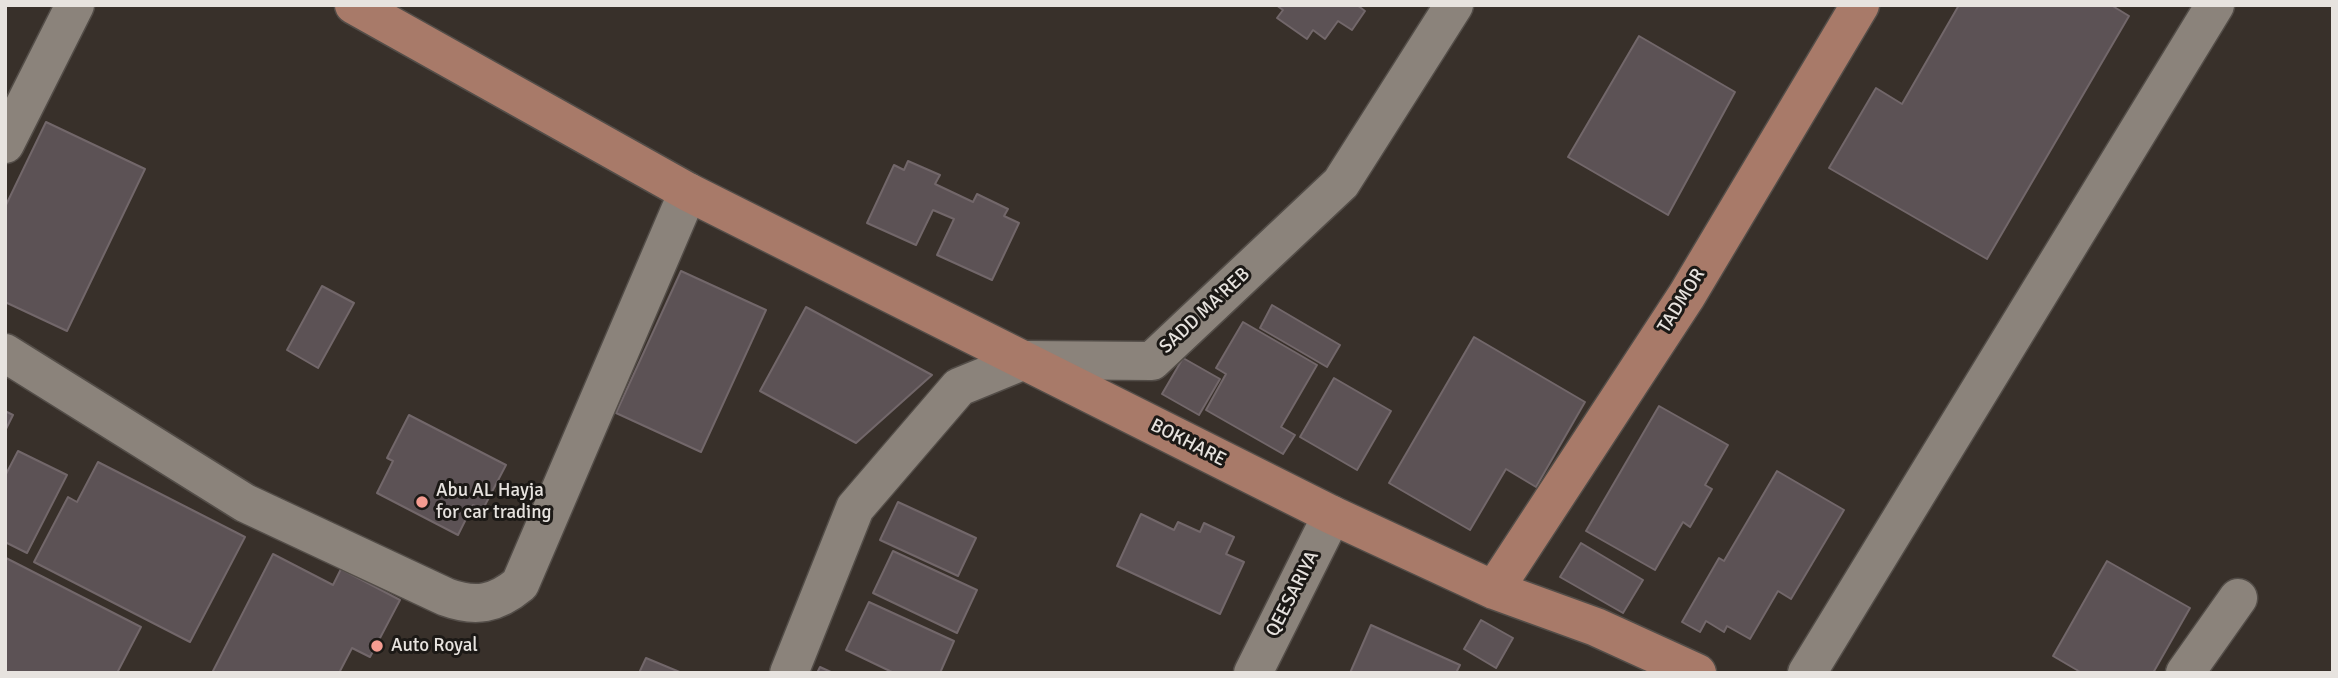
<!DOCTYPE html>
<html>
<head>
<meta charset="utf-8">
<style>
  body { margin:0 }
  #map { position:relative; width:2338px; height:678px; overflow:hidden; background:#38302a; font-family:Signika,sans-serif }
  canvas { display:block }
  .frame { position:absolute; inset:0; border:7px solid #e7e3df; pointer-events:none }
</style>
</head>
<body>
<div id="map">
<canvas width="2338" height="678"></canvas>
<div class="frame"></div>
</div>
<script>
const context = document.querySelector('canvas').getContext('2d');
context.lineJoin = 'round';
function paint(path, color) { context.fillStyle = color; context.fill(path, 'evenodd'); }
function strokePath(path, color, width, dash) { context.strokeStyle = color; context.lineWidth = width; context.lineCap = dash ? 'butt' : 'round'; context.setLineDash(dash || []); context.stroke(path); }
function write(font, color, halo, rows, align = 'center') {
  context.font = font + ' Signika,sans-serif'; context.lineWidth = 6; context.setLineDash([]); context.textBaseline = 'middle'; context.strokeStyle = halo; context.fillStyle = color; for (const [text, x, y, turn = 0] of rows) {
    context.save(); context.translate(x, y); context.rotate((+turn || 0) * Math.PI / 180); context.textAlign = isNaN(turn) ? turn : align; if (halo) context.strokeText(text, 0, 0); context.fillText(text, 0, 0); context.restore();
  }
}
const building = new Path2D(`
  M1276 5H1357L1365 11 1352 30 1338 21 1325 39 1313 30 1307 39 1277 18 1283 10Z
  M1959 5H2111L2129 16 1987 259 1829 168 1876 88 1902 104Z
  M1639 36 1735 92 1668 215 1568 157Z
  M46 122 145 169 67 331 5 302V207Z
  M908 161 940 175 935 184 973 202 977 194 1008 209 1004 216 1019 223 992 280 937 255 954 219 933 210 916 245 867 223 894 165 904 170Z
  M681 271 766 310 701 452 616 413Z
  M322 286 354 303 318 368 287 350Z
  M1272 305 1340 345 1327 367 1260 328Z
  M806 307 932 375 856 443 760 391Z
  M1243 322 1317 365 1281 427 1295 435 1283 454 1206 410 1226 374 1216 368Z
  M1474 337 1585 402 1536 487 1506 469 1470 530 1389 483Z
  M1183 358 1220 379 1199 415 1162 394Z
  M1334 378 1391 411 1357 470 1300 437Z
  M1659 406 1728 445 1705 485 1712 489 1690 527 1683 522 1655 570 1586 531Z
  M5 411 13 415 5 431Z
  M409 415 506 465 483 509 473 505 458 535 377 493 393 461 387 458Z
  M18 451 67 475 27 553 5 542V476Z
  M98 462 245 537 190 642 34 562 68 497 77 502Z
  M1777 471 1844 510 1791 599 1778 591 1750 639 1727 626 1724 632 1706 621 1700 632 1682 622 1719 558 1724 561Z
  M898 502 976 538 958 576 880 540Z
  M1141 514 1174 530 1178 522 1200 532 1204 523 1234 537 1226 554 1244 562 1220 614 1117 566Z
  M1581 543 1643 580 1623 613 1560 577Z
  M893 551 977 590 957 633 873 593Z
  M273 554 333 585 341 569 400 600 370 657 352 648 339 673H212Z
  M6 558 141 627 117 673H5Z
  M2107 561 2190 608 2153 673H2082L2053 656Z
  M869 602 954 641 940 673H894L846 650Z
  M1481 620 1513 638 1496 668 1464 649Z
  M1371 625 1460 665 1456 673H1350Z
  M646 658 682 673H639Z
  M820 667 833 673H817Z`);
const street = new Path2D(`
  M5 144 75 5
  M5 353 245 503 446 597C476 608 496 604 520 584L688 192
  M789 673 855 508 959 387 1025 360 1152 361 1341 183 1454 5
  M1253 673 1332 515
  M1807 673 2215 5
  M2185 673 2238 598`);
const secondary = new Path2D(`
  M354 5 688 192 1332 515 1494 590 1596 627 1697 673
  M1494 590 1687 295 1860 5`);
const markers = [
  [422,502,7,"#f59c91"],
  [377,646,7,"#f59c91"]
];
const streetNames = [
  ["TADMOR",1682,301,-58],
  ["SADD MA'REB",1205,311,-43],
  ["BOKHARE",1188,443,27],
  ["QEESARIYA",1293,594,-63]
];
const poiNames = [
  ["Abu AL Hayja",436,491],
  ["for car trading",436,513],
  ["Auto Royal",391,646]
];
paint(building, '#5c5255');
strokePath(building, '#72676a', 2);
strokePath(street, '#534d48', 41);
strokePath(secondary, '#534d48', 41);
strokePath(street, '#8b837b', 38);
strokePath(secondary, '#a87a69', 38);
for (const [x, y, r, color] of markers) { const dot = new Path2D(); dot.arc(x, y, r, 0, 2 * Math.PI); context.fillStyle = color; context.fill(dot); strokePath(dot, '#1c1916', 2.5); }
write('19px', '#e7e3df', '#1c1916', streetNames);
write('19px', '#e7e3df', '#1c1916', poiNames, 'left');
</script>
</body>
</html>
